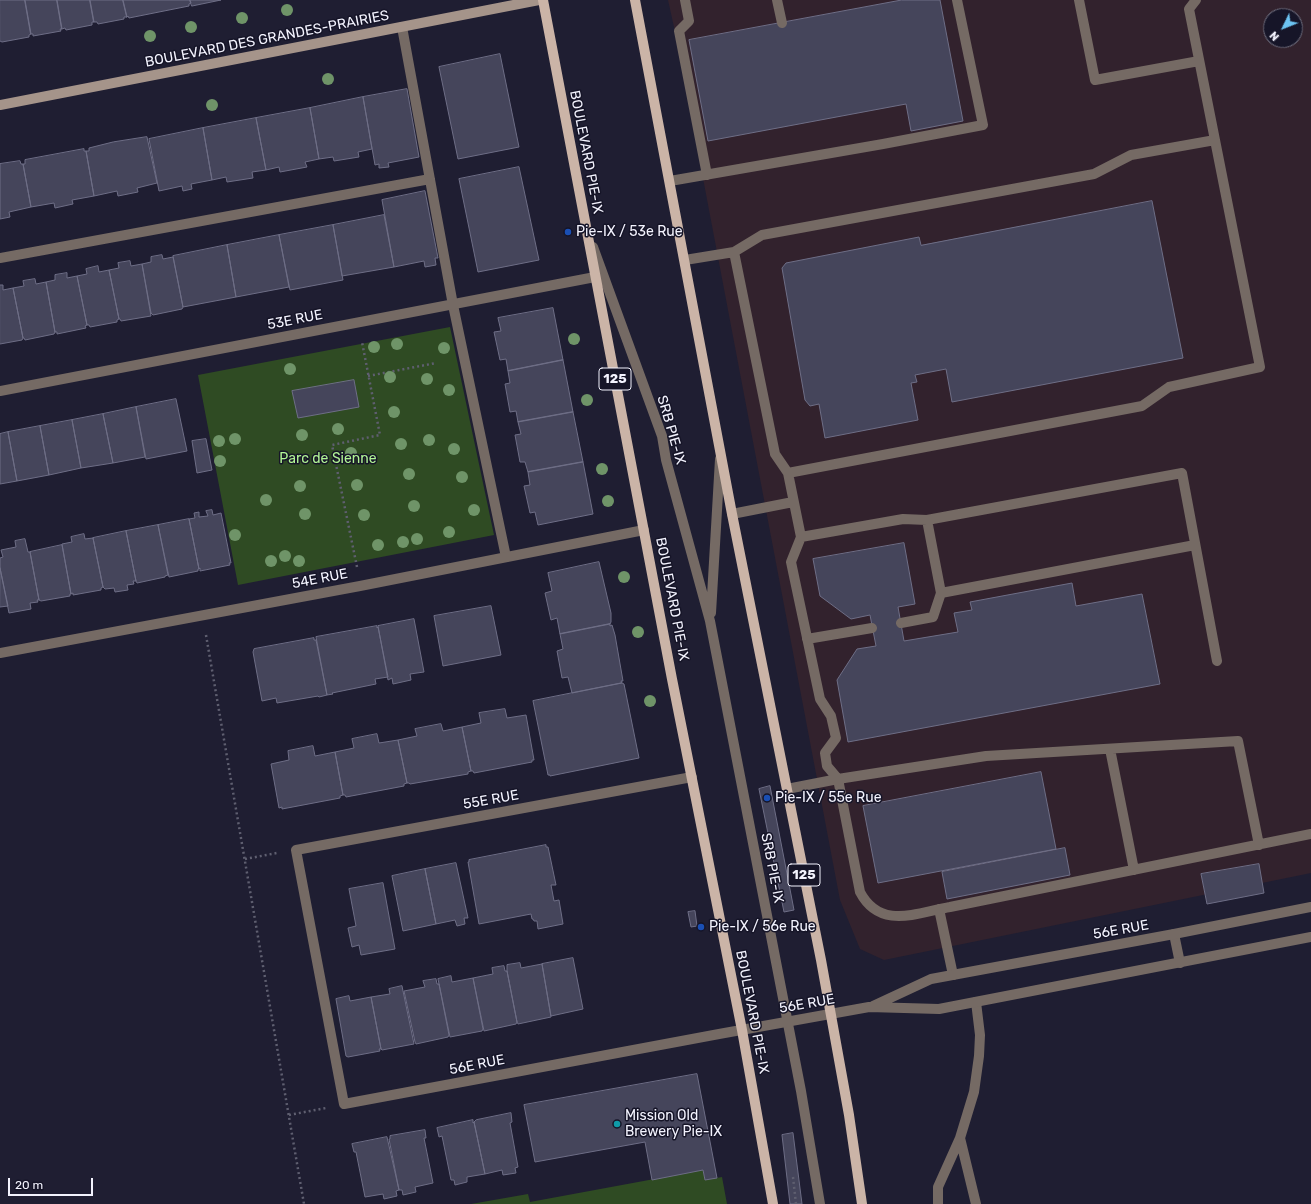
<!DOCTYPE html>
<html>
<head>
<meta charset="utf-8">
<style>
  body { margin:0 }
  #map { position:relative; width:1311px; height:1204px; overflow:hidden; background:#1f1e32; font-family:Rubik,sans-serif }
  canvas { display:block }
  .north { position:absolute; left:1263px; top:8px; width:40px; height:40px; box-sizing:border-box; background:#161528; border:1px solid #6e6e7e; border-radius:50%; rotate:227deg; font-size:11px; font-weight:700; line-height:16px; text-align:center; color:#f3f3fe }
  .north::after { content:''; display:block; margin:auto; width:14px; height:18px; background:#6cc3f2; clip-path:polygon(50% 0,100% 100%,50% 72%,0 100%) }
  .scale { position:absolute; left:8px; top:1178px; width:85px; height:18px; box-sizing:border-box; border:2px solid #f3f3fe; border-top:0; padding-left:5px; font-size:12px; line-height:14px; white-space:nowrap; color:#f3f3fe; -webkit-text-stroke:3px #161528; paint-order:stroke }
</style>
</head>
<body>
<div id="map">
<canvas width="1311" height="1204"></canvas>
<div class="north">N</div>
<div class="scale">20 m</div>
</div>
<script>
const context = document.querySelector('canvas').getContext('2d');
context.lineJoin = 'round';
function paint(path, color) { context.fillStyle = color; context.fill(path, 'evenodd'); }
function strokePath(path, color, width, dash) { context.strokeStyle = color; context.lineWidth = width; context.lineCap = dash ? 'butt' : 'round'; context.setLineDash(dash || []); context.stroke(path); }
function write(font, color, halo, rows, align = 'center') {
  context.font = font + ' Rubik,sans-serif'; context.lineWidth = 3; context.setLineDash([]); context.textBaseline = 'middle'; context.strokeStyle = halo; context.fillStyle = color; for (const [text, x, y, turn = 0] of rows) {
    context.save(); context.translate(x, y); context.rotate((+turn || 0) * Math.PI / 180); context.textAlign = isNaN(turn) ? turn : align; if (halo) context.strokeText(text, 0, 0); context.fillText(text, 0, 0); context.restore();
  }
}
const industrial = new Path2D(`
  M668 0H1311V873L884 960 860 949 840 900 676 36ZM1271 16H1295V40H1271Z`);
const green = new Path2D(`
  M450 327 494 535 238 585 198 375Z
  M703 1170 705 1180 722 1177 727 1204H471L528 1194 530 1202Z`);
const building = new Path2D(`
  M0 0H25L31 34 29 35V37L2 42 0 41Z
  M25 0H57L62 29H60L61 31 33 36V34H31Z
  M57 0H90L94 22H92V25L66 30 65 28 62 29Z
  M90 0H123L127 17H124V19L98 24 97 22H94Z
  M123 0H190L191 3 189 4V6L129 18 128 16 127 17Z
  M190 0H221L192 6Z
  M902 0H940L963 121 911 131 906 104 708 141 689 40Z
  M500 54 519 147 458 159 439 67Z
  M407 89 419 157 388 163 389 167 379 168V164L375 165 363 97Z
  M363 97 372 149 358 152 359 157 334 161 333 157 319 159 310 108Z
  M310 108 319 159 305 162 307 167 280 172 279 167 266 170 256 118Z
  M256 118 266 170 252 172 253 178 227 182 226 177 212 180 203 128Z
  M203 128 212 180 191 184 192 189 183 191 182 186 159 191 149 139Z
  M147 137 157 183 137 188 138 192 118 196 117 191 94 196 86 151H89V148L113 142Z
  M84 149V151H86L94 196 72 200 73 204 55 208 54 203 31 207 23 164H25V160Z
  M20 161 21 164H23L31 207 9 212 10 217 0 219V164Z
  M519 167 539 260 478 272 459 179Z
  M425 191 438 258H435L436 265 425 267 424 261 394 267 382 200Z
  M1152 201 1183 358 952 402 946 369 915 375 917 382 911 383 918 420 825 438 819 404 810 406 805 400 782 268 786 263 919 237 921 245Z
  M384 215 394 267 342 276 333 225Z
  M333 225 343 280 290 290 279 235Z
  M279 235 289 287 236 297 227 245Z
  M227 245 236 297 183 307 173 256Z
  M162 255 163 259 173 257 183 307 182 309 153 315 151 313 142 264 151 262V257Z
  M130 261 131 266 142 264 151 316 121 321 120 319H119L109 270 119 268 118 263Z
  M98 266 99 272 109 270 119 319 117 320V322L90 327 89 325H87L77 276 87 274 86 269Z
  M67 273V278L77 276 87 325 85 326 86 328 57 334V332H55L46 282 55 280V275Z
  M35 279 36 284 46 282 55 332 54 334 25 340 24 338H23L13 288 24 286 23 281Z
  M0 285H3V290L13 288 23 338 22 340 0 344Z
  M553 308 563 360 508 371 506 359 500 360 494 332 501 331 498 318Z
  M563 360 573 412 518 422 516 411 510 412 505 384 510 383 508 371Z
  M354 380 359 407 298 418 292 391Z
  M176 399 187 451 146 459 136 407Z
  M136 407 145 457 113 463 103 414Z
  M573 412 583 462 528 472 525 462H520L515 435 521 434 518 422Z
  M103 414 113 463 81 468 72 420Z
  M72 420 81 468 49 475 40 426Z
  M40 426 49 475 17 481 8 432Z
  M8 432 17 481 0 484V434Z
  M206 439 212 470 197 473 192 441Z
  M583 462 593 514 538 525 535 512 530 513 524 486 530 485 528 472Z
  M212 510 213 515 221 513 231 563H229L230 565 200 571V568L199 569 189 519 195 518 194 513 199 512V517L208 516 206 511Z
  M189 519 199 569H198V571L169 577 158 525Z
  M158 525 168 575 165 576V577L137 583 136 581 126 531Z
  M126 531 136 581H133L134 584 127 585 128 590 115 592 114 588 105 589 103 587 93 538Z
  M84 534 85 539 93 538 103 587 101 588V590L73 595V593L71 594 62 544 72 542 71 537Z
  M25 539 28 552H30L39 600H37L38 602 30 603 31 609 9 613 0 568V558L3 557 1 550 16 547 15 541Z
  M904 543 915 604 898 607 904 641 958 632 954 613 972 610 970 602 1072 583 1076 606 1142 594 1160 684 848 742 837 680 857 649 876 646 870 615 851 619 820 596 813 559Z
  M62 545 71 594H70V596L41 601 39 600 30 552Z
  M599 562 611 613V622L610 624 560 634 557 618 551 620 545 593 552 591 548 573Z
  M0 568 8 606 0 607Z
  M491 606 501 655 443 666 434 616Z
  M414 619 424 672 410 674 411 680 393 684 392 678 388 680 378 626Z
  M610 624V626L612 625 615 635 623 681H621L622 683 572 693 568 677 562 678 557 651 563 649 560 634Z
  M377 626V628L378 627 388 677 375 679 376 684 332 693 333 694 327 695 316 637Z
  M314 638V640H316L327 695 319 697 318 696 277 703 276 698 262 701 253 652 254 649Z
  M622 683 624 684 639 758 550 776V775H548L533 701Z
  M505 709 507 718 526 715 534 760H532V762L474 773 473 771H471L462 727 481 723 479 713Z
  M441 724 443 731 462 727 471 771 468 772V774L410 784 409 783H407L398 740 417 736 415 729Z
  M377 734 379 743 398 740 407 783 404 784V786L346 797 345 795H343L335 752 354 748 352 739Z
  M313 746 315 756 335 752 343 795 340 796V798L282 809V807L279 808 271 764 289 760 288 751Z
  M1041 772 1056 849 878 883 863 806Z
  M770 786 794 910 784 912 759 789Z
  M546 845V847H548L556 885H551L554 901 559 900 563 924 538 929 537 921H534L533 919H532L531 914 479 924 468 862H469V860Z
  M1065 848 1070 875 947 899 942 872Z
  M456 863 468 918H464L465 924 457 926 455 920 436 924 425 869Z
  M1259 864 1264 893 1207 904 1201 874Z
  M425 869 436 924 403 931 392 876Z
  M383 883 395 949 361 955 359 945 352 947 348 928 356 926 349 889Z
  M695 911 697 926 691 927 688 912Z
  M573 958 583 1009 551 1016 542 964Z
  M520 963 521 968 542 964 551 1017 518 1024 517 1022 507 971V965Z
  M504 966 505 971H507L517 1022 516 1024 484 1031 473 978 493 974 492 968Z
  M451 976 452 982 473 978 483 1029 482 1031 450 1037 438 979Z
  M436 979 437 984H439L449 1035 448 1037 416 1044 415 1042 404 991 425 987 423 981Z
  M402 986 414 1044 382 1050 381 1049 371 997 390 994 389 989Z
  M349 996 350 1001 371 997 381 1049H379L380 1051 348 1057 346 1056 336 999Z
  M697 1074 717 1178 705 1180 703 1170 652 1180 645 1142 535 1162 524 1105Z
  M511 1113 512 1122 510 1123 518 1167 515 1168 516 1173 503 1175 502 1170 485 1174 474 1122 476 1120Z
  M473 1120V1123L474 1122 485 1174 467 1177V1182L455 1185 454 1180H451L442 1136 439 1137 437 1128Z
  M425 1130 426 1138H424L433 1183 415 1187 416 1192 403 1195 402 1190H399L389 1139H390V1136Z
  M793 1133 802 1204H790L782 1135Z
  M387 1137 399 1190 396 1191 397 1196 384 1199 383 1194 365 1197 356 1152H354L352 1144Z`);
const path = new Path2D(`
  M368 376 436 363
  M357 567 332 445 380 435 362 342
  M206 635 304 1204
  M245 859 277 853
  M289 1115 326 1108
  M793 1177 796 1204`);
const lane = new Path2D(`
  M685 0 689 21 679 31 707 175
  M777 0 782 23
  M1079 0 1095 80 1199 61
  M402 27 453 305 506 557
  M670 181 883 144 983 125 957 0
  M593 247 662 436 666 460 710 621 801 1091 820 1204
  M734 252 762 235 1094 174 1131 155 1215 140
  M0 258 430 179
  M685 260 734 252 775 454 788 473 801 537 791 562 820 699 831 716 836 738 825 753 827 766 838 779 986 756 1238 741 1259 845
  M788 473 1142 406 1169 387 1260 367 1189 9 1196 0
  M732 514 793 502
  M801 537 903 519 927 520
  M941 593 927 520 1182 473 1217 661
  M711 613 720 459
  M901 623 933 617 941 593 1195 545
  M807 639 872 628
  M1110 749 1134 870
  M787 789 838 779 860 892C880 930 916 913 950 907L1311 834
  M939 909 953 975
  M1174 934 1180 963
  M960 1138 976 1204
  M938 1204V1187L960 1138 974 1092 979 1056 980 1035 976 1002`);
const street = new Path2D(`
  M0 391 595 277
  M0 653 360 586 644 530
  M692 777 296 850 344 1104 719 1034 869 1007 939 1009 1311 937
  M873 1006 931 979 1174 934 1311 907`);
const secondary = new Path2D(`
  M0 105 539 0`);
const primary = new Path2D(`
  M543 0 672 679 742 1030 773 1204
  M635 0 732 514 821 960 849 1115 862 1204`);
const trees = [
  [287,10],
  [242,18],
  [191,27],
  [150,36],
  [328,79],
  [212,105],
  [574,339],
  [397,344],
  [374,347],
  [444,348],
  [290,369],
  [390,377],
  [427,379],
  [449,390],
  [587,400],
  [394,412],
  [338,429],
  [302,435],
  [235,439],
  [429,440],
  [219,441],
  [401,444],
  [454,449],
  [351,453],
  [220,461],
  [602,469],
  [409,474],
  [462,477],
  [357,485],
  [300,486],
  [266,500],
  [608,501],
  [414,506],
  [474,510],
  [305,514],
  [364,515],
  [449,532],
  [235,535],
  [417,539],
  [403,542],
  [378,545],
  [285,556],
  [271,561],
  [299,561],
  [624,577],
  [638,632],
  [650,701]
];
const markers = [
  [568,232,4,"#1a4fb4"],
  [767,798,4,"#1a4fb4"],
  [701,927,4,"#1a4fb4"],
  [617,1124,4,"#0f9aa8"]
];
const shields = [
  [615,379,32],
  [804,875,32]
];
const shieldNames = [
  ["125",615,379],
  ["125",804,875]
];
const streetNames = [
  ["BOULEVARD DES GRANDES-PRAIRIES",267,39,-11],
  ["BOULEVARD PIE-IX",586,152,79],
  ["53E RUE",295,320,-11],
  ["SRB PIE-IX",671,430,74],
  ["54E RUE",320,579,-11],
  ["BOULEVARD PIE-IX",672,599,79],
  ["55E RUE",491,800,-10],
  ["SRB PIE-IX",772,868,79],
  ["56E RUE",1121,930,-10],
  ["56E RUE",807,1004,-10],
  ["BOULEVARD PIE-IX",752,1012,79],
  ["56E RUE",477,1065,-11]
];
const poiNames = [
  ["Pie-IX / 53e Rue",576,232],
  ["Pie-IX / 55e Rue",775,798],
  ["Pie-IX / 56e Rue",709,927],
  ["Mission Old",625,1116],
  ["Brewery Pie-IX",625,1132]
];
const parkNames = [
  ["Parc de Sienne",328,459]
];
paint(industrial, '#32222d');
paint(green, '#2f4b23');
paint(building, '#45455b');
strokePath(building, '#6e6e86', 1);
strokePath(path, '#5f5f70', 2.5, [2, 3]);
strokePath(lane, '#756a64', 10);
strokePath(street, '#756a64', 10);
strokePath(secondary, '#a5948a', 10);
strokePath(primary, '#cbb4a7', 10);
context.fillStyle = '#6f9468';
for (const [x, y] of trees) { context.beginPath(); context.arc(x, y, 6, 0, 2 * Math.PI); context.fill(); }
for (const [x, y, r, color] of markers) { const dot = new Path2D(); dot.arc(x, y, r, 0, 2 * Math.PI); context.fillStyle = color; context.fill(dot); strokePath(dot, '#161528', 1.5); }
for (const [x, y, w] of shields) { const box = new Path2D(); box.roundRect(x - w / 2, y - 11, w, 22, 3); context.fillStyle = '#161528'; context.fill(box); strokePath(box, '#f3f3fe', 1); }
write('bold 13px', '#f3f3fe', null, shieldNames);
write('14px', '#f3f3fe', '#161528', streetNames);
write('14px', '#f3f3fe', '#161528', poiNames, 'left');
write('14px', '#b1f495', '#161528', parkNames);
</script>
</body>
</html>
